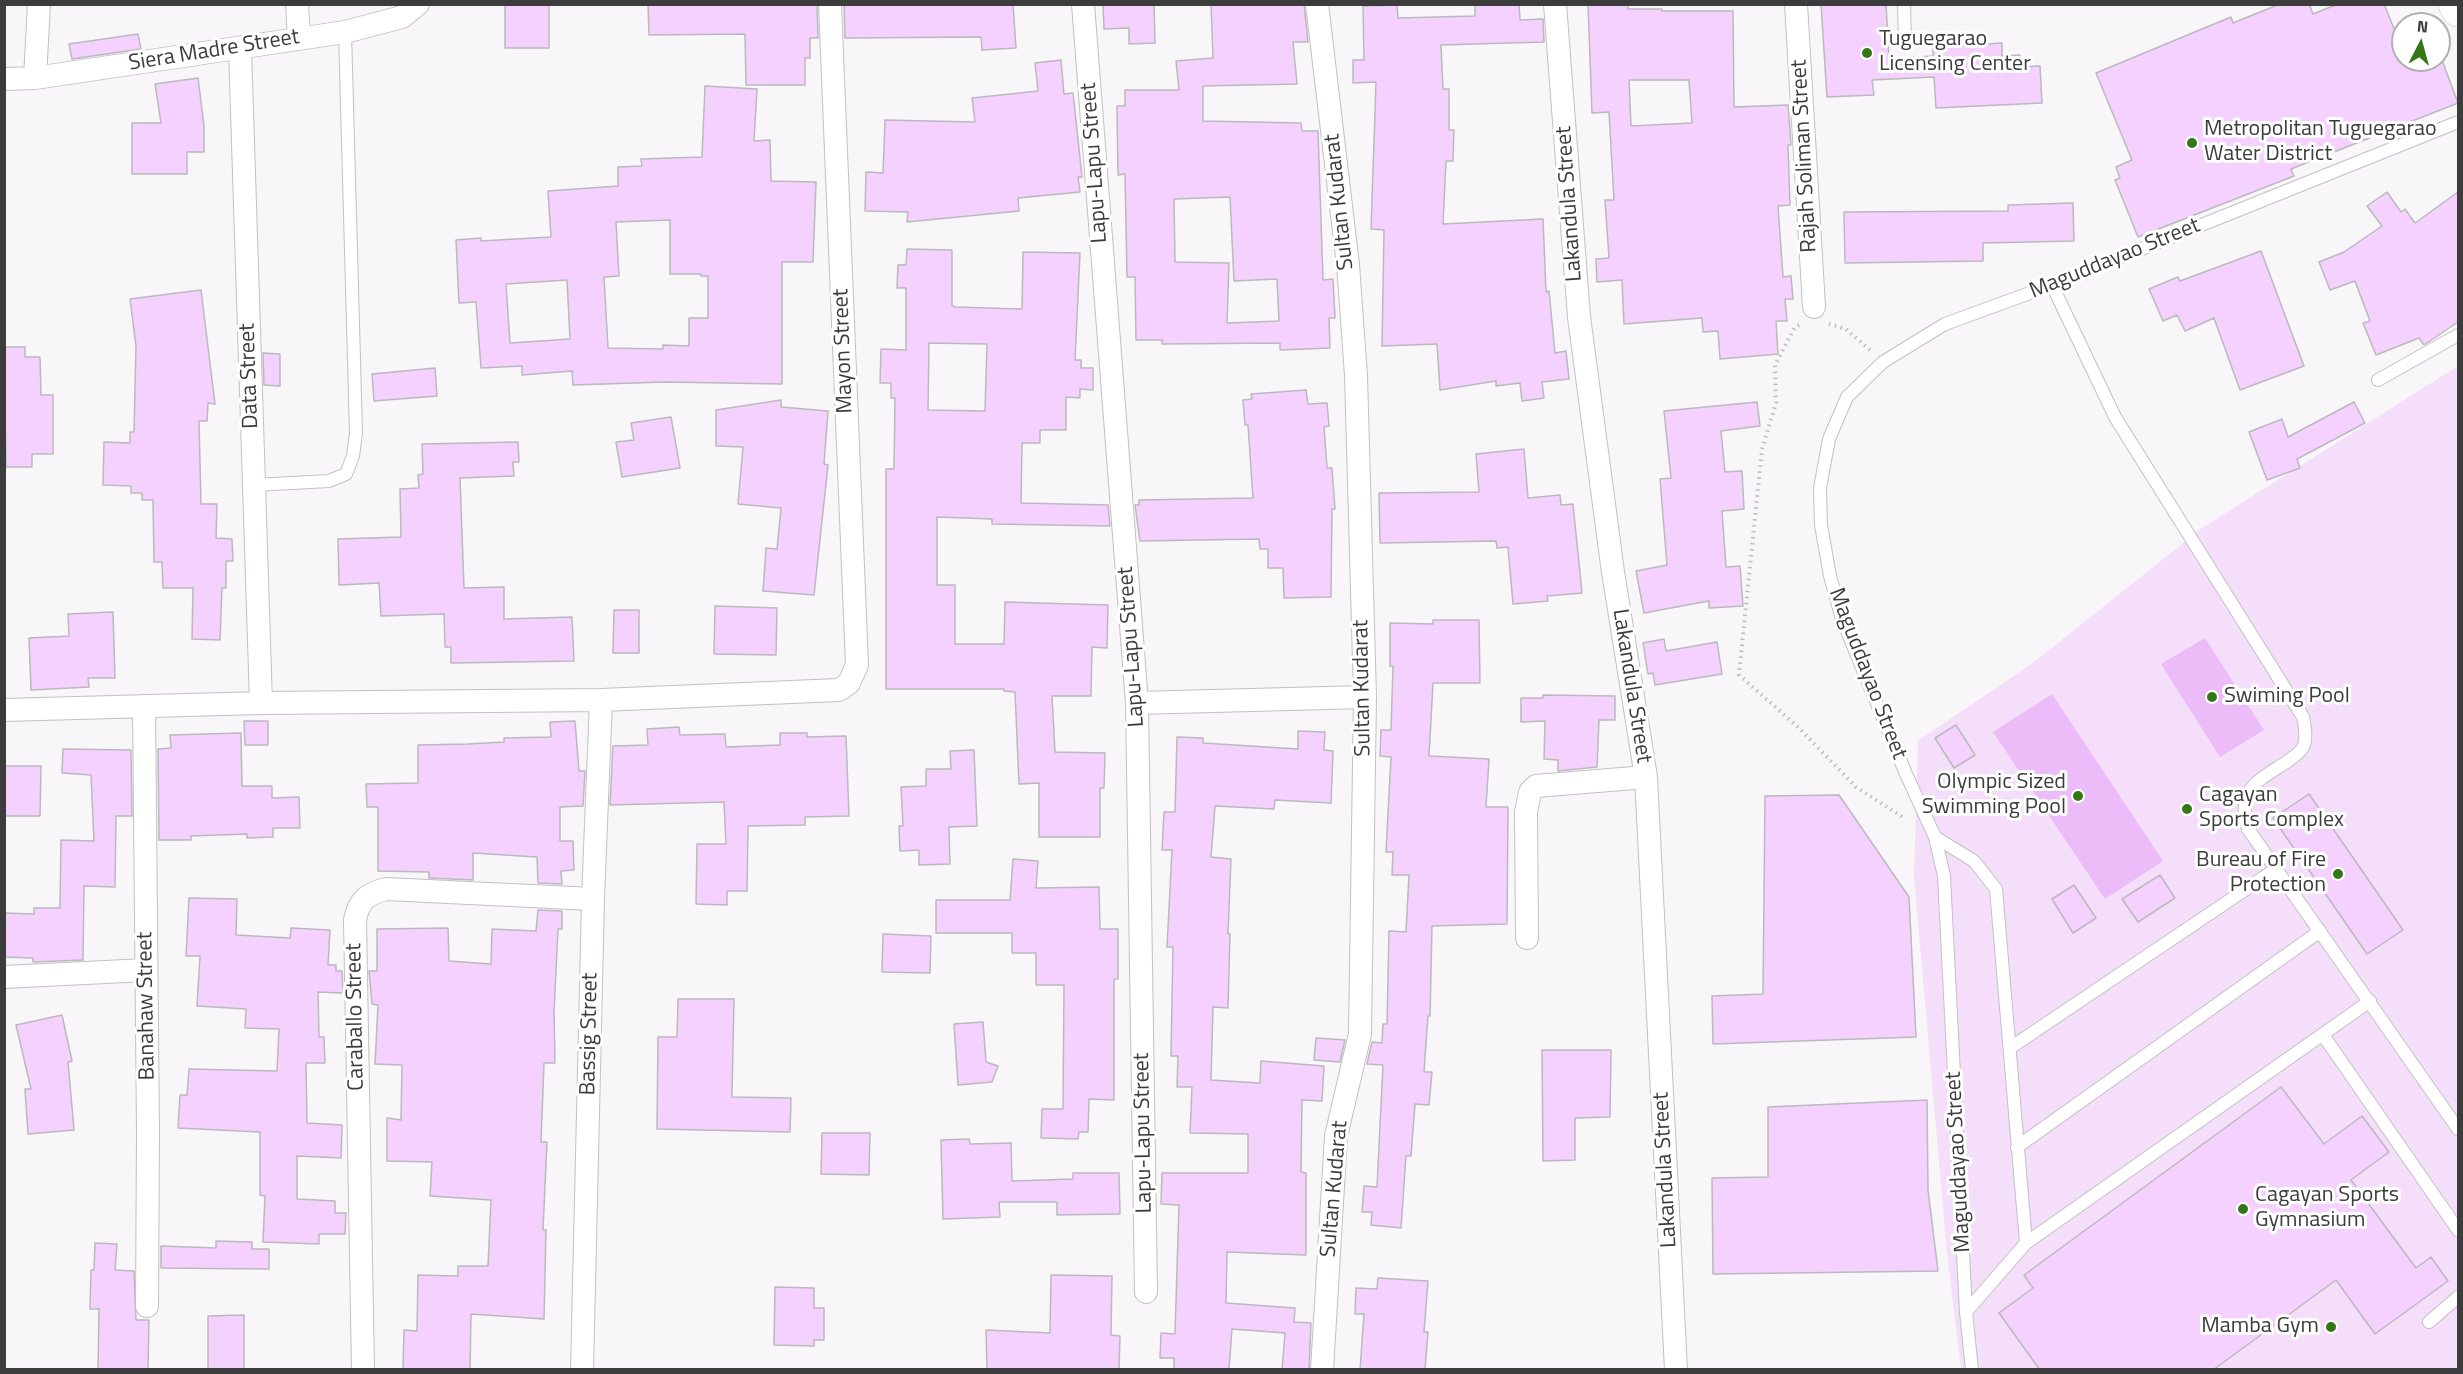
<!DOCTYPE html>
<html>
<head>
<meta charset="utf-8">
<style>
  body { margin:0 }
  #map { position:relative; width:2463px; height:1374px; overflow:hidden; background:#f8f6f8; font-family:"Titillium Web",sans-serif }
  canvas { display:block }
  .frame { position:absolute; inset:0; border:6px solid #3d3c3d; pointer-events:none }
  .north { position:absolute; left:2391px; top:12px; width:60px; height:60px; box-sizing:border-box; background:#fff; border:2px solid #b1b1b1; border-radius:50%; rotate:6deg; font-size:16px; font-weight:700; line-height:24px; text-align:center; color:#3d3c3d }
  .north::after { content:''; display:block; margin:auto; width:21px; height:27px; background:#337717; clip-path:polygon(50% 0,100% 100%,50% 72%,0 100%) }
</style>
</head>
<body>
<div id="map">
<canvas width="2463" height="1374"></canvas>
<div class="frame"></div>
<div class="north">N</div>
</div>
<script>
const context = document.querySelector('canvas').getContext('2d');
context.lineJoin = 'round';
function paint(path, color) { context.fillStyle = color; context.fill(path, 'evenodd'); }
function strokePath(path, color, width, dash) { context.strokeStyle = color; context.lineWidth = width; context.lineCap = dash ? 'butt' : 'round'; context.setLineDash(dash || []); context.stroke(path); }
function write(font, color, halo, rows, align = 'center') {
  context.font = font + ' "Titillium Web",sans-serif'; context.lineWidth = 6; context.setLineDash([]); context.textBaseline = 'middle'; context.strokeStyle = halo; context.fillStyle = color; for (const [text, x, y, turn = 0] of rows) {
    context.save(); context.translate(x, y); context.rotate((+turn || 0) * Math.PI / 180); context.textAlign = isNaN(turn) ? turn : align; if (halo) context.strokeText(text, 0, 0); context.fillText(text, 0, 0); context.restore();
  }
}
const green = new Path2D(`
  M2458 366V1369H1961L1947 1253 1914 877 1918 741 2034 662 2202 528Z`);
const water = new Path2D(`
  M2205 638 2264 730 2220 757 2161 664Z
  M2052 694 2163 861 2105 899 1993 732Z`);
const building = new Path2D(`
  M505 4H549V48H505Z
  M648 4H817L818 38H810V58H805V85H746L745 34 649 35Z
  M844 4H1013L1016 48 982 50 981 37 845 38Z
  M1103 4H1154L1155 43 1129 44V28L1104 29Z
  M1211 4H1304L1308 42H1293L1297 84 1203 86V121L1301 123 1302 131H1318L1323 280 1333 279 1335 318H1329L1330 348 1280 350V343L1162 344V340H1136L1135 277H1127L1125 174 1118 175 1117 106H1125V90H1179L1176 61 1213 58ZM1230 197 1234 281 1277 279 1279 321 1227 323 1229 263 1175 262 1174 199Z
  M1475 4H1519L1520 20 1543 19 1544 42 1441 45 1443 89H1449V130H1454L1453 161H1446L1443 224 1543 219 1546 292 1549 291 1555 353 1566 351 1569 379 1542 382 1544 398 1522 401 1520 383 1496 386V381L1440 390 1437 344 1382 346 1384 230 1371 229 1376 82 1353 83V60H1364L1363 6 1397 5 1398 18 1475 16Z
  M1588 4H1628V9H1662V11H1733L1734 107 1788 105 1791 145H1788L1790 205 1778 206 1783 277 1791 276 1793 299H1785L1787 321H1776L1778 354 1720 359 1718 331 1703 332 1702 318 1624 324 1622 280 1597 282 1596 259 1609 258 1605 200H1614L1609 112 1592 113ZM1629 80H1689L1692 123 1631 126Z
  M1821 4H1886L1889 59 1933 56V48L2002 43V56L2020 55V67L2040 66 2042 103 1936 108 1934 77 1872 80 1874 95 1827 97Z
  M2280 4H2309L2313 14 2338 4H2384L2403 51V60H2407L2408 64 2418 60H2439V52L2458 103 2291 169 2294 176 2138 237 2115 180 2120 178 2116 167 2132 160 2096 73 2231 17 2233 23Z
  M138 34 141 49 72 59 69 44Z
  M1061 60 1064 94 1073 93 1082 177H1078L1080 192 1018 198 1019 211 907 222 908 212 865 211 866 172 883 173 885 120 975 122 972 98 1038 91 1035 63Z
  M198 78 204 126V152H187V174H132V123H161L155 84Z
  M705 86 757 89 754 141 770 140 771 181 816 182 813 262H782V384L666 382 573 385 572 371 522 375V366L481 368 476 302 459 303 456 240 481 238V241L551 237 548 191 618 186V167L642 166 641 159 702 157ZM670 220V274H701V276H708V318H689V346L663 345V349L608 348 604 277 619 276 616 222ZM567 280 570 339 510 343 506 284Z
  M2387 192 2401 212 2405 209 2415 223 2458 192V322L2424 345 2419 338 2376 355 2363 323 2370 321 2355 281 2330 290 2319 262 2344 252 2382 226 2367 206Z
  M2073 203 2074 241 1983 243V261L1845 263 1844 212 2008 211V205Z
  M907 249 952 250V306L956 307 1022 309 1023 252 1080 253 1075 360H1081V368H1093V390L1080 389V398L1066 397V430H1040V443H1022L1021 503 1108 505 1110 526 992 524V519L937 517V585H955V644H1004L1005 602 1108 605 1107 648 1092 647 1091 696H1052L1055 752 1105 753 1104 788H1100V837H1039V783L1019 784 1015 692 1004 691V689H886V469H894L895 398H891V383H880L881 349 906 350V288H897L898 265H906ZM929 343 987 344 985 411 928 410Z
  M2261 251 2304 366 2240 390 2214 318 2185 331 2177 315 2163 321 2149 289 2178 277 2180 281Z
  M201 290 215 404 208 403 207 421H199L201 504H217L216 538 232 539 233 561H226V588H222L220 640 192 639 193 588H163L162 562H154L153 500H142V493H131V486L103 485 104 442 130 443V432H134L136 346 130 299Z
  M4 347H25V357H40L41 395H53V454H32V467H6Z
  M263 353 280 354V386L264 385Z
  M435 368 437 396 374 401 372 374Z
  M1306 390 1308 404 1327 403 1329 426 1324 427 1327 468H1332L1335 509H1332L1331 597 1284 598 1283 568H1268V549H1260L1259 539 1140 541 1135 505H1139V500L1253 498 1248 425H1245L1243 400 1252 399 1251 394Z
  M781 400V407L828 411 824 464 828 465 814 595 763 591 766 548 777 549 781 508 738 504 743 447 716 446V410Z
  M1757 402 1760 426 1721 431 1725 472 1742 471 1744 509 1722 511 1726 567 1740 566 1743 606 1709 608V601L1644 613 1636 571 1667 565 1660 479 1671 478 1664 411Z
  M2354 402 2365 423 2297 459 2300 468 2267 480 2249 432 2282 419 2288 437Z
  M671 417 680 468 622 477 616 442 634 440 631 423Z
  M518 442 519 462H513L514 476 460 478 464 588 504 587V619L572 617 574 661 451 663V647H445L444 614 381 616 379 583 339 585 338 539 401 537 400 489 419 488 418 475 423 474 422 444Z
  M1524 449 1528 498 1560 495 1561 505 1573 504 1582 593 1547 596 1548 601 1513 604 1508 547 1497 548 1496 541 1380 543 1379 493 1479 492 1476 454Z
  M715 606 777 608 776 655 714 654Z
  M614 610H639V653H613Z
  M113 612 115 678H88L89 687 31 690 29 638 69 636 68 614Z
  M1433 620H1479L1480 683H1433L1429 756 1489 759 1486 807H1508L1507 924 1432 926 1430 1016H1428L1424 1072H1432L1429 1105 1415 1104 1411 1156H1406L1401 1228 1371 1225 1372 1212H1362L1364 1186 1377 1187 1383 1065 1367 1064 1372 1042 1382 1043 1383 1024H1387L1389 931 1406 932 1409 875H1392L1393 852H1386L1391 757 1380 756 1381 730H1391L1393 666H1390V623L1433 624Z
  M1664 639 1666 651 1717 642 1722 674 1655 685 1653 673 1648 674 1643 643Z
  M1543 695 1615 696V720H1599L1597 767 1558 771V760L1544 759 1545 721 1521 722V698H1543Z
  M244 721H268V745H245Z
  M575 721 579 771H585L583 806 560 807V841H573L574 870 561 871 562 884 538 883 537 857 473 853V880L429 878V872L378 871V807H367L366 784 418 783V745L468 744 504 742V738L551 737 550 722Z
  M1956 725 1975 755 1954 768 1935 738Z
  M679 727 680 735 725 734 726 747 780 745V733H807V737L846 736 849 816 805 817V825L748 826 747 891H727V905L696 904 697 844H726L724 802 610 805 613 746 648 745 647 729Z
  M1298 731 1325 732 1324 750 1333 751 1331 803 1275 800 1274 809 1215 806 1211 857 1231 859 1228 934H1230L1228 1008 1213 1007 1211 1080 1260 1083 1261 1061 1324 1066 1322 1101 1302 1100 1301 1172 1306 1173V1255L1227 1252 1226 1303 1295 1308 1294 1322 1311 1323 1309 1370H1282L1285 1333 1232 1329 1229 1370H1174V1358H1160L1161 1333 1175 1334 1179 1205 1161 1204 1162 1173H1248V1134L1190 1133 1192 1087H1177L1178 1056H1171L1173 947H1167L1172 850H1162L1164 812H1175L1177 737 1203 738V743L1298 749Z
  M241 733 242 786H272V798L299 797 300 828H273V837L247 838V834L191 836V840H159L158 749 171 748 170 735Z
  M63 749 131 750 132 816H116L115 887 84 886 83 960 33 962V958L4 957V913L34 914V908H60L61 840 94 841 91 775 62 773Z
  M974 750 977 826 949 827 950 864 919 865V850L900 851 899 826H903L901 787 926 786V769H951L950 751Z
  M4 766H41L40 816H4Z
  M2309 794 2403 930 2367 954 2273 818Z
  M1839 795 1909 897 1916 1037 1713 1044 1712 996 1763 994 1765 796Z
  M1013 859 1038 861 1036 888 1099 887 1100 929H1118V979H1114V1100L1089 1099 1088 1132H1079L1078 1139 1041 1138 1042 1109H1063L1064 985H1036V953H1012V933H936V900H1010Z
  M2160 875 2175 898 2138 922 2122 899Z
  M2074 885 2096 918 2073 933 2052 899Z
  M189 898 237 899 236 935 290 938 291 928 330 930 328 965H336V971H342L343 993 318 992 319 1037H324L325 1063H306L307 1123 342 1125 341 1158 297 1156V1199L335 1201V1213H346L345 1234H319V1244L263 1242 265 1196 260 1195V1132L178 1128 180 1095H187L189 1069 277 1071 279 1029 245 1028 246 1009 197 1006 200 956H186Z
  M538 910 562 911V929H558L554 1012 555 1063H544L541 1142H547L543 1230H546L544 1319 471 1314 470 1370H403L404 1330 417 1331 418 1275 458 1276V1266H488L491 1200 430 1196 432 1162 387 1161V1118L401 1120 402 1065 375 1064 378 1005 372 1004 369 971H377V929L448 928 449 961 491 964 492 929 536 931Z
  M883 934 931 936 930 973 882 972Z
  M678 999H734L732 1097 791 1098 790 1132 657 1129 658 1037H677Z
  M62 1015 72 1061 68 1062 74 1130 28 1134 25 1089H31L16 1025Z
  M983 1022 986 1062 998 1066 992 1082 958 1085 954 1024Z
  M1316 1038 1345 1040 1340 1062 1314 1060Z
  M1542 1050H1611L1610 1117 1575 1118V1160L1543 1161Z
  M2281 1087 2324 1144 2362 1116 2389 1152 2351 1180 2416 1268 2431 1257 2448 1281 2375 1334 2336 1280 2213 1370H2040L1999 1313 2033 1288 2024 1275Z
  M1927 1100 1928 1190 1938 1271 1713 1274 1712 1178 1768 1177V1107Z
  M822 1133H870L869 1175 821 1174Z
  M969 1139 970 1144 1011 1143 1012 1181 1073 1179V1173H1119L1120 1214 1057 1215V1202H999L1000 1217 943 1219 941 1140Z
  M216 1241 252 1242V1249H269V1269L161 1268V1246L216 1248Z
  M95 1243 117 1244 115 1270 134 1271 136 1320H149L148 1370H98L99 1309H90L91 1270H94Z
  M1051 1275 1112 1276 1111 1335 1120 1336 1119 1370H987L986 1330 1050 1333Z
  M1378 1278 1428 1281 1424 1332H1428L1425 1370H1360L1364 1314H1355L1356 1288 1377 1289Z
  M775 1287 814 1288V1308H824V1340H814V1346L774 1345Z
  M244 1315V1370H208V1316Z`);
const path = new Path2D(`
  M1829 324 1846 329 1870 350
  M1799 325 1795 327 1775 365 1776 403 1762 449 1739 675 1799 728 1856 787 1904 818`);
const lane = new Path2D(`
  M1904 4 1905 42
  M2052 285 2115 417 2303 717C2305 726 2307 736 2304 745 2301 753 2294 756 2288 761 2258 781 2236 788 2248 829L2458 1129
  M2378 380 2458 335
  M254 485 329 481 346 474 353 456 356 433 345 32
  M1935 837 1974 861 1996 889 2026 1243
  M2323 1035 2458 1230
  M2010 1048 2276 869
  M2017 1147 2320 931
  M1966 1312 2026 1243 2370 1001
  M2429 1322 2458 1297
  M1972 1370 1966 1312 1944 876 1935 837 1906 774 1842 619 1830 576 1821 525 1820 488 1829 439 1847 397 1883 362 1945 324 2052 285 2458 122`);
const street = new Path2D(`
  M297 4 299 38
  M1083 4 1137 703 1146 1292
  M1317 4 1348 265 1356 375 1365 697 1360 1034 1336 1136 1322 1370
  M1555 4 1579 317 1613 572 1646 777 1676 1370
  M1796 4 1814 307
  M240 49 261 703
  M35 78 39 4
  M4 79 35 78 345 32 402 17 418 4
  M1137 703 1365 697
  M144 706 148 1132 147 1306
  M4 710 261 703 601 700 839 690 849 683 857 665 830 4
  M1527 938 1526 812 1530 792 1536 786 1646 777
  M4 977 146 970
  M363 1370 355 920C359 900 367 894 386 889L593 899
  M582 1370 593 899 601 700`);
const secondary = new Path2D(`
  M2455 4 2458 10`);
const markers = [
  [1867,53,6,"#337717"],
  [2192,143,6,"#337717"],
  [2212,697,6,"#337717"],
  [2078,796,6,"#337717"],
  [2187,809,6,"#337717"],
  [2338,874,6,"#337717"],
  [2243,1209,6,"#337717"],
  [2331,1327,6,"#337717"]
];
const poiNames = [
  ["Tuguegarao",1879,40],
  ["Licensing Center",1879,65],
  ["Metropolitan Tuguegarao",2204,130],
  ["Water District",2204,155],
  ["Swiming Pool",2224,697],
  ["Olympic Sized",2066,783,"right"],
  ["Swimming Pool",2066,808,"right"],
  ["Cagayan",2199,796],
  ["Sports Complex",2199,821],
  ["Bureau of Fire",2326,861,"right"],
  ["Protection",2326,886,"right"],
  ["Cagayan Sports",2255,1196],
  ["Gymnasium",2255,1221],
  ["Mamba Gym",2319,1327,"right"]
];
const streetNames = [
  ["Siera Madre Street",214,51,-9],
  ["Rajah Soliman Street",1805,156,-93],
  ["Lapu-Lapu Street",1095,163,-94],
  ["Sultan Kudarat",1340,202,-96],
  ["Lakandula Street",1570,204,-94],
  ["Maguddayao Street",2115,259,-22],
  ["Mayon Street",844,351,-92],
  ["Data Street",250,376,-92],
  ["Lapu-Lapu Street",1132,647,-94],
  ["Maguddayao Street",1867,674,69],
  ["Lakandula Street",1631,686,81],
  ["Sultan Kudarat",1363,688,-91],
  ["Banahaw Street",147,1006,-91],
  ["Caraballo Street",356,1017,-91],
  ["Bassig Street",590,1034,-89],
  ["Lapu-Lapu Street",1144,1133,-91],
  ["Maguddayao Street",1959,1162,-93],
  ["Lakandula Street",1666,1170,-93],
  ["Sultan Kudarat",1335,1189,-85]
];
paint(green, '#f4defa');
paint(water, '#ebbcf8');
paint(building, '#f5d1ff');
strokePath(building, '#bbb9bb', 1.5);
strokePath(lane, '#c2c0c3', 14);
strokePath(street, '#c2c0c3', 24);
strokePath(secondary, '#c2c0c3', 34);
strokePath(path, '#bdbbbd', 4, [1.5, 4.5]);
strokePath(lane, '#fff', 12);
strokePath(street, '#fff', 22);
strokePath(secondary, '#fff', 33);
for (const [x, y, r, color] of markers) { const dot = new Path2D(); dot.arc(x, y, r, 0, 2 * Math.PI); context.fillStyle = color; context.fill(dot); strokePath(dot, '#fff', 2); }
write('22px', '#3d3c3d', '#fff', poiNames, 'left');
write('22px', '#3d3c3d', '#fff', streetNames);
</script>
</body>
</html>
